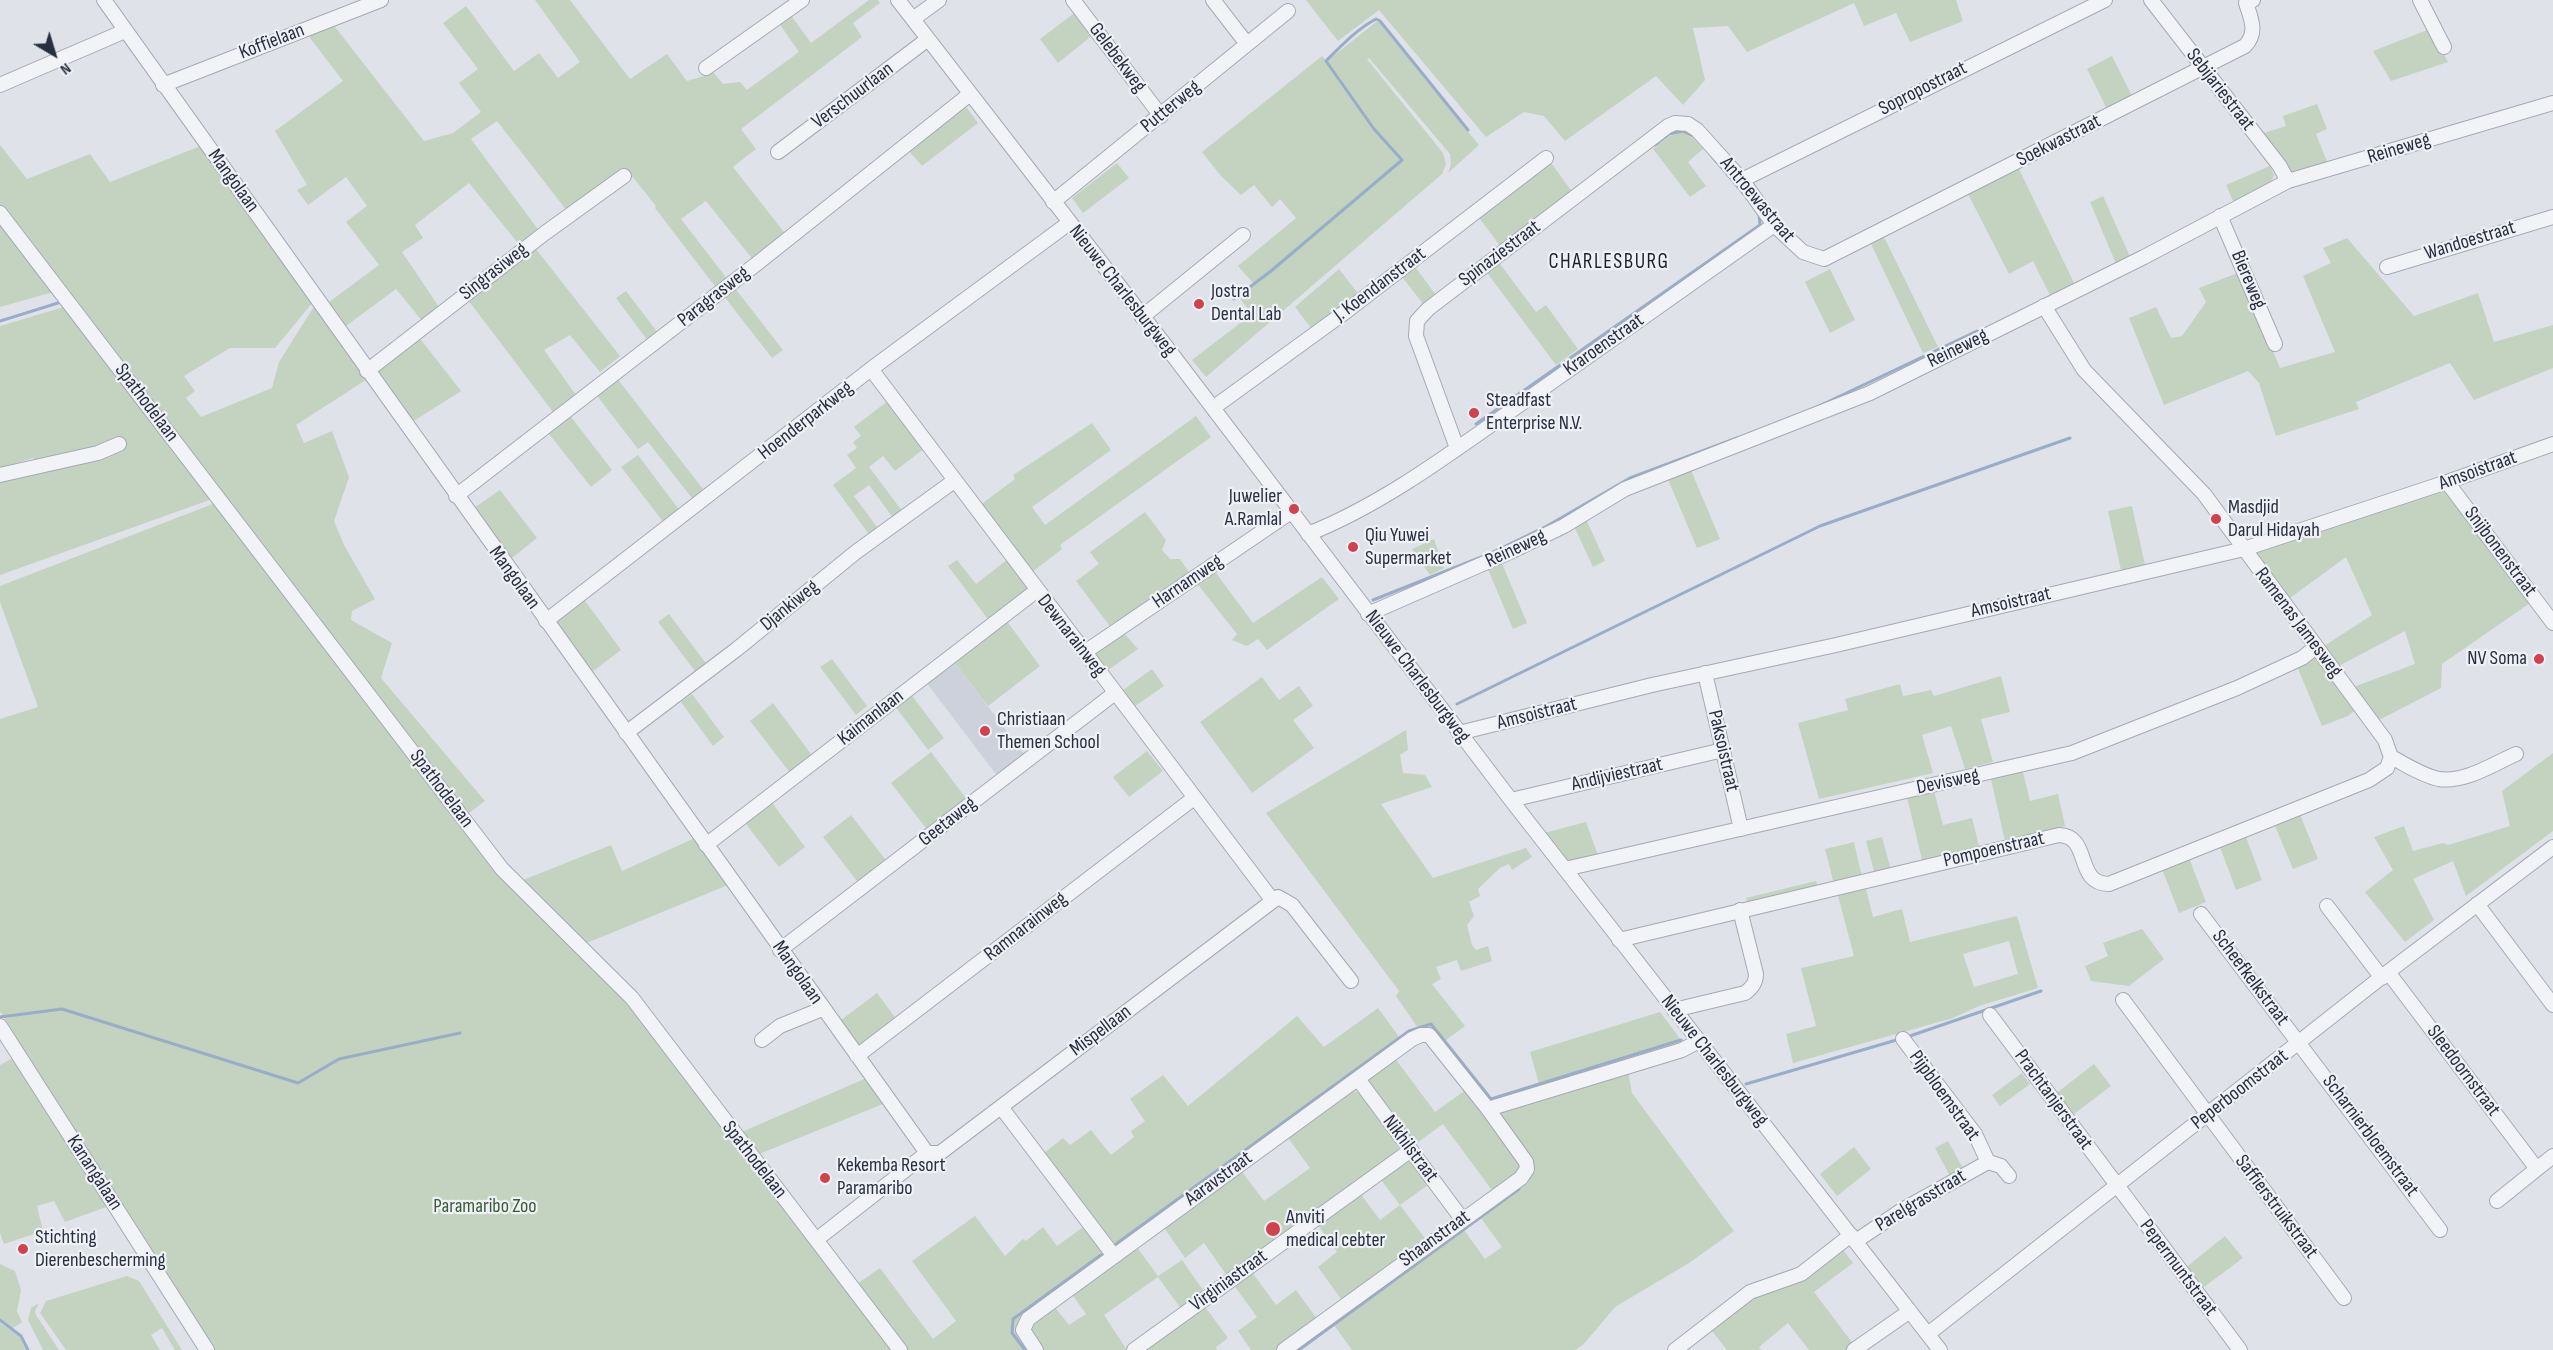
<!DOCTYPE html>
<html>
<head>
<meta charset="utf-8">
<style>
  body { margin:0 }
  #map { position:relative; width:2553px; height:1350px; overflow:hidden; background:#dfe2e9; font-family:"Sofia Sans Condensed",sans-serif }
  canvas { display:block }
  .north { position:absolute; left:24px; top:24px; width:60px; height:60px; -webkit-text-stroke:4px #eff1f6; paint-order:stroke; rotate:142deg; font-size:16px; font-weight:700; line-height:24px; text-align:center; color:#282f40 }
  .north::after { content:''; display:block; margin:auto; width:21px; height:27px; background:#282f40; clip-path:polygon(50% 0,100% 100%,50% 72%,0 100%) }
</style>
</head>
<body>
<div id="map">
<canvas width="2553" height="1350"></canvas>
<div class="north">N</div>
</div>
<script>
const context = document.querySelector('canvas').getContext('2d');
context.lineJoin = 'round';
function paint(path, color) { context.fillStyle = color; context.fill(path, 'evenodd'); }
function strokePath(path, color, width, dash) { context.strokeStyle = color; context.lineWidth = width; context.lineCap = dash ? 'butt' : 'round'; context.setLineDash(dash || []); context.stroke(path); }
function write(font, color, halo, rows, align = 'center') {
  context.font = font + ' "Sofia Sans Condensed",sans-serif'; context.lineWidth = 4.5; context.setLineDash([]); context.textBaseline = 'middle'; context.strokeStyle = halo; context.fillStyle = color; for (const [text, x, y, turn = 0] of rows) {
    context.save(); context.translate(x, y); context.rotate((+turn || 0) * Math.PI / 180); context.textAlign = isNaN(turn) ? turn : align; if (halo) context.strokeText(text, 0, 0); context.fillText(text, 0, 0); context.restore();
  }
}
const built = new Path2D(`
  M953 661 1026 756 998 777 926 682Z`);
const green = new Path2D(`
  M535 0H570L630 79 667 54 687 81 714 73 723 84 740 82 747 90 799 52 778 22 790 14 811 43 869 0H878L880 3 853 23 862 37 741 129 756 149 733 167 787 236 754 261 706 201 681 219 728 280 717 289 655 208 656 206 628 171 568 212 497 121 471 139 540 232 522 248 469 183 415 225 423 238 402 252 441 310 424 323 396 289 342 329 325 305 379 265 346 222 367 206 346 177 308 205 297 190 307 185 275 131 343 81 307 34 332 23 424 141 453 133 481 112 459 83 478 69 443 23 466 6 514 71 539 53 558 78 580 62Z
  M1306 0H1956L1963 21 1910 42 1896 13 1864 26 1854 3 1747 52 1728 26 1693 28 1705 80 1683 105 1656 76 1565 141 1544 116 1524 112 1486 137 1379 10 1338 41Z
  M1077 11 1094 34 1058 63 1040 39Z
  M1376 22H1379L1479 145 1448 173 1451 164 1450 154 1369 58 1367 59 1443 153 1446 164 1442 174 1206 377 1192 360 1252 314 1238 296 1254 284 1238 266 1296 218 1280 199 1272 207 1254 185 1241 195 1221 176 1202 152 1322 56 1327 61Z
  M2430 29 2448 62 2391 81 2373 51Z
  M2112 56 2133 98 2108 111 2087 69Z
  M964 104 978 123 922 166 907 149Z
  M2317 104 2327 129 2316 134 2328 164 2288 176 2261 134 2286 126 2283 116Z
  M1683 132 1694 139 1703 149 1688 162 1706 186 1690 197 1653 149 1670 136Z
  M0 145 27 179 90 154 110 182 203 145 314 301 275 348H230L184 376 195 391 186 398 201 417 272 388 279 362 313 308 317 307 369 378 296 425 304 443 332 431 349 477 334 521 344 545 375 599 352 611 351 620 392 643 381 678 485 801 465 816 0 207Z
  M1549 160 1573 193 1501 247 1477 215Z
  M1117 163 1129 178 1083 213 1072 198Z
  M2270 166 2274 175 2271 183 2234 203 2226 185Z
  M2018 167 2075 285 2051 297 2033 261 2009 274 1967 192Z
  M2103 196 2131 259 2117 266 2090 202Z
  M0 218 57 291 0 307Z
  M1883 235 1938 347 1923 353 1870 242Z
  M2347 238 2414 316 2478 293 2494 342 2553 325V368L2474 400 2450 363 2356 402 2359 409 2276 436 2259 383 2248 371 2164 405 2129 318 2156 307 2171 338 2182 336 2206 302 2199 288 2240 272 2280 368 2335 352 2303 276 2331 263 2323 248Z
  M536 249 620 356 600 372 570 335 544 350 578 398 556 416 468 300Z
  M1497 260 1536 312 1546 305 1578 349 1556 365 1485 270Z
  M1413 264 1436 295 1423 304 1400 274Z
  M1339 269 1360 296 1314 332 1295 307Z
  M1830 269 1855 320 1830 333 1805 282Z
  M734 287 783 350 772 358 723 295Z
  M626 291 658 333 648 341 616 298Z
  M67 306 215 498 0 575V480L110 444 39 462 33 458 0 468V326Z
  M418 336 461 391 409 424 376 372Z
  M616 377 706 493 695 502 648 442 638 449 595 393Z
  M889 400 925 448 895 471 883 456 869 467 903 512 894 519 869 485 854 496 879 530 871 537 833 485 856 468 847 455 857 448 853 442 861 436 854 427Z
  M568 413 612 470 591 487 546 430Z
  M1196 416 1211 437 1060 545 1062 549 1031 573 979 506 1015 479 1013 475 1092 423 1111 450 1032 507 1045 525Z
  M638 455 680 511 664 523 621 467Z
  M1690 468 1720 539 1697 548 1667 477Z
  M2439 488 2450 490 2530 603 2442 664 2441 688 2377 721 2351 688 2415 664 2405 631 2335 668 2321 648 2372 615 2346 557 2286 601 2252 551Z
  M500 490 537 538 507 562 471 510Z
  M218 502 496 867 629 1000 893 1350H212L0 1011V719L38 707 0 602V586Z
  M2132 506 2145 565 2121 570 2108 511Z
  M1145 512 1166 540 1162 550 1170 559H1180L1191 575 1112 629 1076 581 1099 564 1090 552Z
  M1585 517 1605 561 1593 567 1573 524Z
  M1434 539 1444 568 1430 575 1412 549Z
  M1008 559 1029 588 1028 592 990 622 948 566 957 560 976 584Z
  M1501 561 1527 623 1513 629 1487 567Z
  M1213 569 1253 623 1322 577 1339 599 1267 650 1258 639 1247 646 1232 640 1237 634 1195 581Z
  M583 598 621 650 588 675 553 620Z
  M669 614 708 666 697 674 658 622Z
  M1006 620 1040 666 988 706 953 661Z
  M1123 632 1138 649 1104 673 1094 659V651Z
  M2318 656 2358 708 2348 716 2322 726 2296 664 2309 657Z
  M832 659 867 706 856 715 820 667Z
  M1152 669 1164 686 1131 709 1119 693Z
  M2001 676 2010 712 1981 719 1993 762 1965 769 1951 726 1922 735 1933 773 1819 799 1798 723 1848 710 1845 699 1900 684 1903 696 1931 690 1934 696Z
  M1262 677 1279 700 1299 686 1313 706 1293 720 1314 748 1252 793 1200 722Z
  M910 693 944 738 928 750 894 705Z
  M692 694 724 737 713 746 681 702Z
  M773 703 814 758 791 774 750 721Z
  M1406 730 1408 750 1400 755 1403 773 1425 775 1432 787 1381 804 1433 878 1526 848 1532 857 1512 870 1509 864 1500 868 1478 889 1480 896 1469 902 1474 916 1467 925 1472 945 1476 950 1488 946 1492 961 1461 971 1457 960 1436 967 1441 979 1432 984 1465 1026 1442 1043 1420 1031 1396 996 1399 991 1266 813Z
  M1147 751 1163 771 1129 797 1113 777Z
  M931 752 968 801 929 832 891 783Z
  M2553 753V831L2466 896 2453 861 2413 879 2434 920 2405 942 2365 892 2393 870 2374 837 2404 826 2413 851 2443 843 2448 845 2510 826 2502 791Z
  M2022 768 2030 801 2058 794 2065 826 2005 841 1990 775Z
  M1933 787 1943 825 1972 818 1980 850 1923 864 1906 793Z
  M770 800 805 847 779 867 743 820Z
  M2299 812 2318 859 2293 869 2273 821Z
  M851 815 888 863 860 885 823 837Z
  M1586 822 1599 858 1568 865 1544 833Z
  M1882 837 1891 870 1875 875 1866 841Z
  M2246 837 2262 880 2236 890 2220 847Z
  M695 838 728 885 582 945 518 882 611 845 622 871Z
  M1854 842 1862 877 1834 884 1825 849Z
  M2189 858 2206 902 2179 913 2162 869Z
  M1816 881 1818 887 1748 904 1746 898Z
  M1865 885 1873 917 1902 909 1910 942 2017 916 2038 988 1979 1006 1953 1018 1793 1063 1786 1034 1816 1026 1801 968 1854 956 1837 892ZM2009 941 2018 974 1974 987 1963 954Z
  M2142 929 2164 959 2129 986 2091 981 2085 966 2108 956 2103 943Z
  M877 993 897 1020 865 1047H857L837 1023Z
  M1378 1008 1402 1041 1028 1313 1031 1350H903L854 1286 880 1268 933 1339 956 1321 912 1261 975 1216 1005 1256 1023 1239 1026 1241 1043 1227 1057 1246 1093 1220 1044 1153 1063 1138 1070 1145 1091 1130 1111 1155 1134 1137 1131 1131 1145 1121 1130 1099 1163 1075 1188 1106 1297 1016 1324 1047Z
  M1660 1012 1681 1040 1539 1084 1530 1052Z
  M1394 1057 1435 1112 1467 1089 1521 1163 1523 1169 1494 1193 1443 1124 1410 1148 1365 1078Z
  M13 1058 109 1206 65 1222 54 1201 37 1206 43 1231 4 1244 0 1233V1065Z
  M2094 1064 2111 1086 2070 1117 2054 1095Z
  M1628 1071 1632 1093 1734 1231 1689 1263 1615 1307 1583 1345 1575 1350H1352L1331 1321 1461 1226 1485 1259 1502 1247 1478 1214 1532 1172 1498 1119 1499 1112Z
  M2022 1073 2030 1084 2000 1106 1992 1095Z
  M869 1077 888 1102 754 1156 737 1134Z
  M1353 1090 1359 1093 1398 1146 1399 1151 1228 1277 1204 1243 1185 1258 1163 1226 1240 1169 1264 1201 1310 1168 1286 1135Z
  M1948 1141 1964 1170 1951 1178 1935 1148Z
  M1854 1147 1871 1169 1837 1196 1820 1174Z
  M1405 1159 1409 1160 1428 1185 1400 1205 1427 1241 1343 1302 1318 1267 1337 1252 1316 1222 1359 1192 1380 1220 1400 1205 1379 1177Z
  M2225 1236 2243 1258 2200 1290 2184 1269Z
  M1136 1246 1158 1276 1182 1260 1205 1293 1182 1310 1158 1277 1104 1315 1127 1350H1042L1028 1332 1031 1322 1053 1305 1069 1325 1086 1314 1071 1293Z
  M1841 1247 1853 1263 1814 1292 1854 1345 1847 1350H1809L1788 1323 1759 1347 1761 1350H1727L1709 1327 1755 1293Z
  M0 1264 15 1271 21 1290 17 1311 22 1322 13 1328 0 1318Z
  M1251 1271 1276 1305 1296 1290 1318 1320 1276 1350H1251L1238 1331 1257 1317 1233 1284Z
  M127 1276 139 1281 182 1350H175L162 1328 151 1335 160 1350H66L40 1313 46 1301Z
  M39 1303 35 1311 36 1315 59 1350H43L28 1320 31 1308Z
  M1203 1304 1228 1338 1216 1347 1217 1350H1140Z
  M0 1323 20 1337 26 1350H0Z`);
const stream = new Path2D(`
  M1655 145 1669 134 1683 131 1695 137
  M1710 154 1744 194
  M1234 299 1271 271 1402 160 1374 129 1326 61C1341 46 1357 29 1376 19L1380 21 1468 130
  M0 321 58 303
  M1819 406 1977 331
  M1476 424 1760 225 1759 214
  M1373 600 1489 554 1547 526 1630 478 1737 438
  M1457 704 1820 526 2070 438
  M0 1017 62 1009 298 1083 339 1059 460 1033
  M1907 1037 2041 991
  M1746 1084 1900 1039
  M1116 1244 1409 1031 1431 1024 1491 1099 1681 1040
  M0 1320 21 1336 28 1350
  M1025 1350 1012 1333 1013 1319 1101 1255
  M1299 1350 1519 1189`);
const minor = new Path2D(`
  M104 0 927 1153
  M898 0 1165 345 1511 800 1940 1350
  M1073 0 1161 116
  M1213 0 1247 44
  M2151 0 2279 165 2288 181
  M2420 0 2444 47
  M913 19 939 0
  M706 68 802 0
  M0 85 125 31
  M163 85 381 0
  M778 152 928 39
  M1742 180 2105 0
  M1053 202 1288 11
  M0 213 502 869 632 998 900 1350
  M2220 216 2275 344
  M2387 267 2553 217
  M2044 306 2084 370 2204 494 2385 740 2391 757C2405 764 2423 776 2439 779 2465 783 2493 764 2516 754
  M1142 317 1243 235
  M871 369 1273 901
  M367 371 545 233 624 176
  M1213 408 1348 310 1546 158
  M1457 448 1416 336 1417 321 1428 309 1668 126 1675 123 1688 124 1697 130 1742 180 1774 225 1803 252 1824 259 2245 46C2258 32 2251 19 2246 3L2253 0
  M0 475 98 453 119 444
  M2447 482 2553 623
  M456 496 759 262 970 94
  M1308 534C1386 503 1456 449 1525 401 1608 342 1691 283 1774 225
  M1368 614 1510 552 1564 526 1625 489 1870 393 2144 257 2288 181 2553 103
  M546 621 871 369 1069 223
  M1085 652 1291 512
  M1705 673 1741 829
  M626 733 737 649 856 552 954 481
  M1459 733 1652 685 1836 645 2244 549 2447 482 2553 444
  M1511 800 1723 750
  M706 845 1036 591
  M1565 869 2072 753 2237 688 2302 658 2316 647
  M2477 904 2553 1005
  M2327 906 2382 978
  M2201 914 2440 1230
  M1619 940 2059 835C2092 836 2074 884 2109 884L2369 780 2387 768 2391 757
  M780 950 1115 693
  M2388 972 2537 1169
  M2123 1000 2344 1298
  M1674 1010 1745 993C1752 988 1756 983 1756 974L1740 910
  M1990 1015 2240 1350
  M0 1026 207 1350
  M1903 1039 1975 1134 1988 1162 2001 1166 2009 1176
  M762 1040 780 1026 822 1009
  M857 1056 1194 798
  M1358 1079 1462 1219
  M1001 1107 1114 1256
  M1488 1109 1682 1050 1699 1041
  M927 1153H940L1278 897 1292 905 1351 981
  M2497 1201 2553 1156
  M816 1240 927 1153
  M1856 1241 1902 1210 1988 1162
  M1928 1334 2388 972 2553 847
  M1036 1350 1023 1330 1028 1319 1412 1039 1421 1035H1429L1488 1109 1526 1162 1527 1169 1521 1178 1284 1350
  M1134 1350 1411 1150
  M1675 1350 1750 1292 1801 1274 1851 1235
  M1854 1350 1910 1311`);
const markers = [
  [1199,304,6,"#d0424c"],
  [1474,413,6,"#d0424c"],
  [1294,509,6,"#d0424c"],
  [2216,519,6,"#d0424c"],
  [1353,547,6,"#d0424c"],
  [2539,659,6,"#d0424c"],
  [985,731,6,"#d0424c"],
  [825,1178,6,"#d0424c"],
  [1273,1229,8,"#d0424c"],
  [23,1249,6,"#d0424c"]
];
const streetNames = [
  ["Koffielaan",272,42,-21],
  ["Gelebekweg",1117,58,53],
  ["Sopropostraat",1923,89,-27],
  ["Sebijariestraat",2220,90,52],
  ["Verschuurlaan",853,96,-37],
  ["Putterweg",1171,107,-39],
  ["Soekwastraat",2059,141,-27],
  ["Reineweg",2399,149,-17],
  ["Mangolaan",233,181,54],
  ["Antroewastraat",1757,200,50],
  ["Wandoestraat",2470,241,-17],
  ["Spinaziestraat",1500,254,-37],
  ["Singrasiweg",494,272,-38],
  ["Biereweg",2248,280,67],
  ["J. Koendanstraat",1380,285,-37],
  ["Nieuwe Charlesburgweg",1122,291,52],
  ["Paragrasweg",714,297,-38],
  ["Kraroenstraat",1604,345,-35],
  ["Reineweg",1958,349,-26],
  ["Spathodelaan",146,403,53],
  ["Hoenderparkweg",806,421,-38],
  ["Amsoistraat",2478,471,-20],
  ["Reineweg",1516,549,-25],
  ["Snijbonenstraat",2500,552,53],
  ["Mangolaan",514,578,54],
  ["Harnamweg",1188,582,-34],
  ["Amsoistraat",2011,603,-13],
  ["Djankiweg",790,606,-39],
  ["Ramenas Jamesweg",2298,623,53],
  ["Dewnarainweg",1071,636,52],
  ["Nieuwe Charlesburgweg",1417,677,53],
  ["Amsoistraat",1537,714,-14],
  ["Kaimanlaan",871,718,-38],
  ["Paksoistraat",1723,751,77],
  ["Andijviestraat",1617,775,-13],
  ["Devisweg",1948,782,-12],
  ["Spathodelaan",441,789,53],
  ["Geetaweg",948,822,-38],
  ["Pompoenstraat",1994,850,-13],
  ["Ramnarainweg",1026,927,-38],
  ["Mangolaan",797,973,55],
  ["Scheefkelkstraat",2250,978,53],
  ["Mispellaan",1101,1031,-37],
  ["Nieuwe Charlesburgweg",1714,1061,52],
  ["Sleedoornstraat",2463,1071,53],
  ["Peperboomstraat",2240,1090,-38],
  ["Pijpbloemstraat",1944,1096,54],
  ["Prachtanjerstraat",2053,1100,54],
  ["Scharnierbloemstraat",2370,1136,53],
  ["Nikhilstraat",1410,1149,53],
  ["Spathodelaan",754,1160,52],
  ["Kanangalaan",94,1173,57],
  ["Aaravstraat",1219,1179,-36],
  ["Parelgrasstraat",1921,1201,-31],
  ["Saffierstruikstraat",2276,1207,53],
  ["Shaanstraat",1435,1239,-36],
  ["Pepermuntstraat",2178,1268,53],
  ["Virginiastraat",1229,1281,-36]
];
const poiNames = [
  ["Jostra",1211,292],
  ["Dental Lab",1211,315],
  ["Steadfast",1486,401],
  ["Enterprise N.V.",1486,424],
  ["Juwelier",1282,497,"right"],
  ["A.Ramlal",1282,520,"right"],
  ["Masdjid",2228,508],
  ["Darul Hidayah",2228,531],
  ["Qiu Yuwei",1365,536],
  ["Supermarket",1365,559],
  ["NV Soma",2527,659,"right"],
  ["Christiaan",997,720],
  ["Themen School",997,743],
  ["Kekemba Resort",837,1166],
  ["Paramaribo",837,1189],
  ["Anviti",1286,1218],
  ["medical cebter",1286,1241],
  ["Stichting",35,1238],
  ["Dierenbescherming",35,1261]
];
const parkNames = [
  ["Paramaribo Zoo",485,1207]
];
const neighbourhoodNames = [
  ["CHARLESBURG",1609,263]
];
paint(built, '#cdd1db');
paint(green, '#c3d3c0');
strokePath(stream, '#99adc9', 3);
strokePath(minor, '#a4a9b3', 16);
strokePath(minor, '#f2f3f7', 14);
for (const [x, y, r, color] of markers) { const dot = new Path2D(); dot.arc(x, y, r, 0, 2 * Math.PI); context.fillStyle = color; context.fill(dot); strokePath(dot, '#eff1f6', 2); }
write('20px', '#282f40', '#eff1f6', streetNames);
write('20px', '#282f40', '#eff1f6', poiNames, 'left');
write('20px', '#395c35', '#eff1f6', parkNames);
context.letterSpacing = '1.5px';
write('21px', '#1a2031', '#eff1f6', neighbourhoodNames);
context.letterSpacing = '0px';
</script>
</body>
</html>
